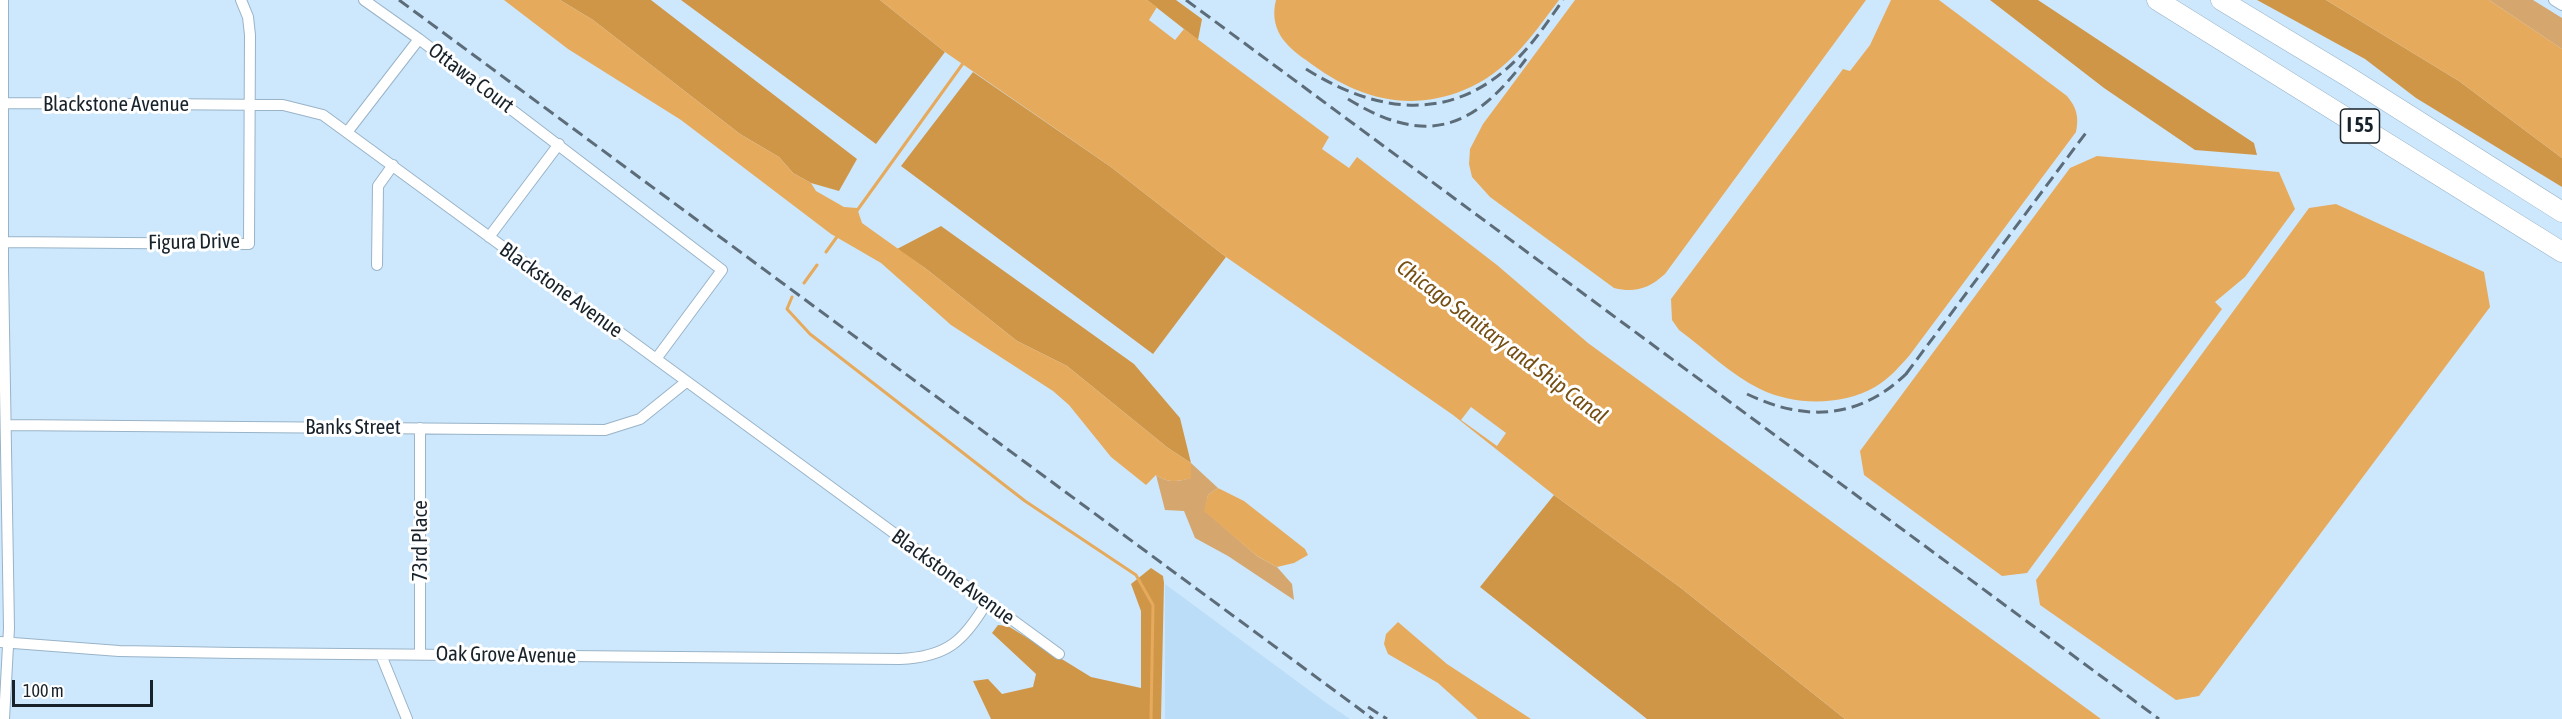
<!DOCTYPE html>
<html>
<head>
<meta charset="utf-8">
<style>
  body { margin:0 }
  #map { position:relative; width:2562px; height:719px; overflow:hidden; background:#cde8fd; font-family:"Asap Condensed",sans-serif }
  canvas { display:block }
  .scale { position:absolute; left:12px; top:680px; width:141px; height:27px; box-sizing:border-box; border:3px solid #18222a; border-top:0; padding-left:8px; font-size:18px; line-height:21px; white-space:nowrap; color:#18222a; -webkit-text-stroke:4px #fff; paint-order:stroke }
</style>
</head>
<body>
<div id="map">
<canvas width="2562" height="719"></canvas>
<div class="scale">100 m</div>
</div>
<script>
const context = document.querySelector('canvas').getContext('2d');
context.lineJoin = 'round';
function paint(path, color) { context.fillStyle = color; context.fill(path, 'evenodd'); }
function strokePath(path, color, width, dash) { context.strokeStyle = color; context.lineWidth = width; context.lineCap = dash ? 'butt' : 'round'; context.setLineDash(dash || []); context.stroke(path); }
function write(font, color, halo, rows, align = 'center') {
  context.font = font + ' "Asap Condensed",sans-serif'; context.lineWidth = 6; context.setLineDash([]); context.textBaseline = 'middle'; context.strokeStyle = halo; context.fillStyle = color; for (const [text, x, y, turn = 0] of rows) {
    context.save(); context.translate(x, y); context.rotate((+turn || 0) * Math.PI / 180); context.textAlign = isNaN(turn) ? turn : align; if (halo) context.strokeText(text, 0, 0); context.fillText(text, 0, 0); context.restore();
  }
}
const built = new Path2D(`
  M1165 584 1325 702 1350 719H1165Z`);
const green = new Path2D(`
  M2489 0H2533L2562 18V49Z
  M1191 463 1218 488 1208 495 1205 511 1257 556 1277 567 1292 584 1294 600 1228 556 1195 538 1184 511 1165 510 1156 475C1168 483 1177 482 1190 478Z`);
const forest = new Path2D(`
  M560 0H651L857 159 839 191 811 183 793 173 779 157 740 134 593 20Z
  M681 0H880L945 52 876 144Z
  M1147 0H1176L1202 19 1198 40Z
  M1990 0H2038L2254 143 2257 155 2195 150 2104 88Z
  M2257 0H2326L2459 81 2562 158V187L2416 98 2365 59Z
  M973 72 1111 167 1226 257 1153 354 901 166Z
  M941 226 1134 364 1180 418 1191 463 1168 448 1067 366 1017 341 925 268 897 249Z
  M1554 495 1681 588 1845 719H1647L1480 587Z
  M1151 568 1163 576 1164 583 1161 719H991L973 681 988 679 1002 694 1033 687 1036 674 992 633 998 625 1008 626 1091 677 1141 688V611L1131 584Z`);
const water = new Path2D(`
  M504 0H560L593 20 740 134 779 157 793 173 811 183 816 191 844 207 857 208 862 223 925 268 1017 341 1067 366 1168 448 1191 463V478C1177 482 1168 483 1156 475L1146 485 1111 457 1069 405 1053 391 951 325 881 263 831 234 681 120 568 49Z
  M880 0H1147L1157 7 1149 20 1175 40 1184 29 1329 137 1322 149 1349 168 1357 157 1497 265 1588 343 2101 719H1845L1681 588 1554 495 1453 415 1226 257 1111 167 945 52Z
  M1276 0H1559C1531 37 1508 72 1464 90 1405 114 1353 96 1306 60 1284 45 1269 28 1276 0Z
  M1575 0H1866L1665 274C1648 289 1635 293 1614 288L1490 197 1472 177 1469 164 1470 149 1483 124Z
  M1891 0H1939L2067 96C2077 108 2079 117 2076 132L1909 356C1899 367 1889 379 1875 387 1841 406 1795 406 1760 389 1731 375 1705 349 1679 330L1672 320 1671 299 1843 69 1850 71 1870 45Z
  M2326 0H2489L2562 49V158L2459 81Z
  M2097 156 2279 172 2295 209 2245 277 2215 302 2222 309 2027 573 2002 576 1864 475 1860 451 2070 168Z
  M2336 204 2484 272 2490 307 2199 696 2176 700 2040 605 2036 580 2309 208Z
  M1218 488 1244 501 1305 549 1308 555 1294 563 1277 567 1257 556 1204 511 1208 495Z
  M1398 622 1447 664 1531 719H1478L1438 683 1388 654 1384 644 1386 634Z`);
const pier = new Path2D(`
  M1471 407 1506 433 1497 446 1461 420Z`);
const stream = new Path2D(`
  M856 212 964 62
  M826 252 839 234
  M804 283 817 265
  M792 297 787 309 810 334 1025 501 1136 575 1153 605 1151 719`);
const street = new Path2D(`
  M3 0V269L9 628 4 719
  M364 0 419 39
  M2554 0 2562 5
  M3 103 283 105 323 115 1059 654
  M348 131 419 39 722 270 656 359
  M489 237 559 144
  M3 242 249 244 250 35 248 17 241 0
  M377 265 378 186 393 165
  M6 425 605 430 640 419 686 382
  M420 428V654
  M0 642 119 651 235 653 900 659C947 657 964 641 987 602
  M381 655 407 719`);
const highway = new Path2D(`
  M2157 0 2562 252
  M2221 0 2347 76 2562 212`);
const rail = new Path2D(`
  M399 0 1373 719
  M1186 0 2159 719
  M1306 69C1376 113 1451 124 1515 61 1534 43 1548 21 1563 0
  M1348 99C1426 147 1473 130 1526 59
  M1906 374 2088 130
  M1747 394C1807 423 1863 419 1911 369
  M1368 707 1387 719`);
const shields = [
  [2360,126,39]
];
const shieldNames = [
  ["I 55",2360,126]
];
const streetNames = [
  ["Ottawa Court",471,78,37],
  ["Blackstone Avenue",116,104],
  ["Figura Drive",194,242,-1],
  ["Blackstone Avenue",561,290,36],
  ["Banks Street",353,427],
  ["73rd Place",420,541,-90],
  ["Blackstone Avenue",953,577,36],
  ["Oak Grove Avenue",506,655,1]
];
const waterNames = [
  ["Chicago Sanitary and Ship Canal",1502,342,37]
];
paint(built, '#bcddf8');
paint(green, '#d5a76f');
paint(forest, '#d09648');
paint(water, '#e6aa5d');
paint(pier, '#cde8fd');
strokePath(stream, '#e6aa5d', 3);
strokePath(street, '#99b3c7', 12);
strokePath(highway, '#99b3c7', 21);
strokePath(street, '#fff', 10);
strokePath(highway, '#fff', 20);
strokePath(rail, '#5c6c79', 3, [12, 6]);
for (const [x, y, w] of shields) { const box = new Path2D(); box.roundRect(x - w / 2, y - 17, w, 34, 4.5); context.fillStyle = '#fff'; context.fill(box); strokePath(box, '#18222a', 1.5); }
write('bold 20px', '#18222a', null, shieldNames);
write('21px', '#18222a', '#fff', streetNames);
write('italic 22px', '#754e13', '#fff', waterNames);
</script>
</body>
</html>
